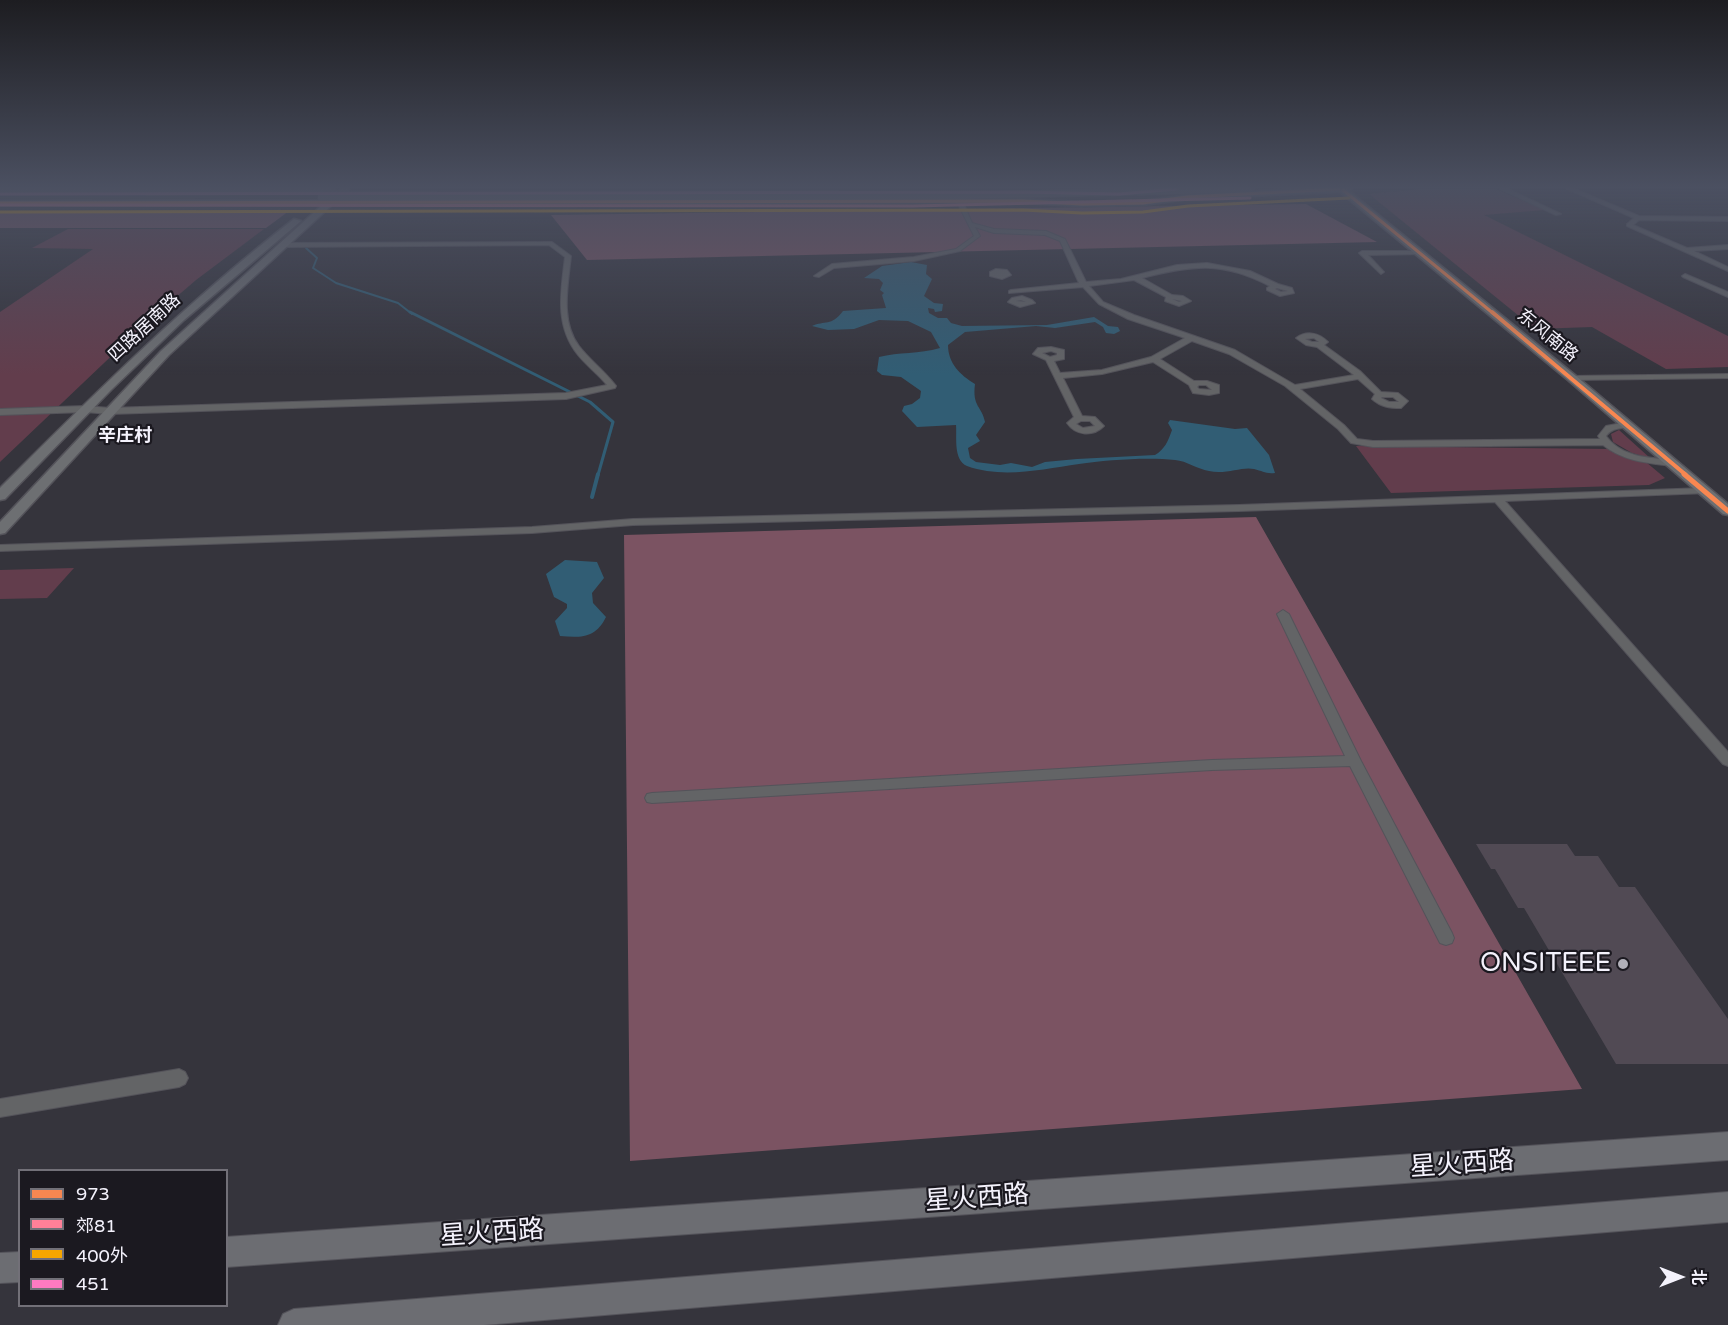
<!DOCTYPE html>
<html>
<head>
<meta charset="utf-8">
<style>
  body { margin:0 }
  #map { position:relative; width:1728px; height:1325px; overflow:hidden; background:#35343c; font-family:"Varela Round","Noto Sans SC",sans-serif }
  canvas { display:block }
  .legend { position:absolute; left:18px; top:1169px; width:210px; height:138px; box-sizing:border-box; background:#1b1920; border:2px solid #727078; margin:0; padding:8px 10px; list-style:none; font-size:18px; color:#f4f2fc }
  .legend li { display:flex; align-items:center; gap:12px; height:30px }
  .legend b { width:30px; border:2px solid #727078 }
  .north { position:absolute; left:1650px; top:1247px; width:60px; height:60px; -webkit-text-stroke:4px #1b1920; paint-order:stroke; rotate:90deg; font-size:16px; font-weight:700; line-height:24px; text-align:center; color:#f4f2fc }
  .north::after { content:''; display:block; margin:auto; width:21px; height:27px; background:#f4f2fc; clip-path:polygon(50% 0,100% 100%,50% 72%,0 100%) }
</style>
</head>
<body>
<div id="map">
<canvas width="1728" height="1325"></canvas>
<ul class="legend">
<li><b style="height:8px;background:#f88751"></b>973</li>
<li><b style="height:8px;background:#ff8098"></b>郊81</li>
<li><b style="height:8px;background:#f7a600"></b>400外</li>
<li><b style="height:8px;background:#fe7ac1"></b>451</li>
</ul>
<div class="north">北</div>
</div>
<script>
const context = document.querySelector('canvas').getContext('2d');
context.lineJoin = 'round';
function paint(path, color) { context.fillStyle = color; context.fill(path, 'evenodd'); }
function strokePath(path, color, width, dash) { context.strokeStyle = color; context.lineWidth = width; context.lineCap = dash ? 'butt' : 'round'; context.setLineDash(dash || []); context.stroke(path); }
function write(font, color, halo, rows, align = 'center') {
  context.font = font + ' "Varela Round","Noto Sans SC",sans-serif'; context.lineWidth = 4.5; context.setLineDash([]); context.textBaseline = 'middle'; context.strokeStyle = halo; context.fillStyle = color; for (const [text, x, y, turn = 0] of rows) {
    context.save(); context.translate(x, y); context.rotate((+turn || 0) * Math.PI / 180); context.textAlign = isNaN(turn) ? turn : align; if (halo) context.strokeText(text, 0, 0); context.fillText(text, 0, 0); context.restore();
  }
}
const green = new Path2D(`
  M1420 189H1496L1545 210 1484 215 1728 336V367L1666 369 1592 327 1535 329 1369 194Z
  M68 229H264L196 280 145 324 0 462V312L93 249 32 248Z
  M1619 430 1650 458 1632 453 1613 442 1611 434Z
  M1356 446 1609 449 1646 462 1665 478 1649 485 1391 493Z
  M74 568 47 598 0 599V570Z`);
const forest = new Path2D(`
  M1306 204 1377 242 587 260 551 215Z
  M0 211H289L266 228H0Z
  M1256 517 1582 1089 630 1161 624 535Z`);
const water = new Path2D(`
  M911 262 927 265 926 274 932 279 924 296 934 303 943 304 942 311 935 312 934 309 928 308 929 313 938 318H947L951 323 962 326 1047 325 1094 317 1108 326 1118 327 1120 331 1114 334 1106 333 1103 327 1095 322 1055 328 1036 326 965 332 948 345C948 363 960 375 975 384 972 407 982 406 985 422L976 435 980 441 968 448 970 458 976 462 1000 465 1011 463 1032 467 1045 462 1077 459 1155 455C1165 449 1168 441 1172 430L1168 423 1170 420 1235 429 1247 428 1269 455 1275 473C1265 474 1263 471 1254 469 1242 466 1226 475 1209 471 1197 469 1187 461 1175 460 1147 457 1106 460 1079 464 1043 469 1003 479 967 466 953 460 957 437 956 425L917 427 902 411 904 406 912 404 920 398 921 391 901 377 882 375 877 371 879 357C899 352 919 354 940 348L931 332 908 321 879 320 854 329 828 330 812 326C825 320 831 327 843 311L886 308 882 295 884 293 880 290 883 283 879 279 864 278 882 266Z
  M565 560 597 562 604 578 592 593 593 603 606 617C596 638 581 638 560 636L555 621 567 608V604L554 597 546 574Z`);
const streamFar2 = new Path2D(`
  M306 248 317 258 313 268 336 283 398 303 412 314`);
const streamFar1 = new Path2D(`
  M410 312 590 402 613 422 598 475`);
const stream = new Path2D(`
  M592 497 598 474`);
const building = new Path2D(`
  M1476 844H1567L1575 856H1598L1619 887H1635L1728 1019V1064H1616L1524 908H1518L1495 869H1491Z`);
const street = new Path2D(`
  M1500 189H1508L1561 214 1556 215Z
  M1567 189H1575L1639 216 1728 217V221L1639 220 1633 225 1687 248 1728 245V249L1694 251 1728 267V271L1627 226V224L1634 218Z
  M960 200 963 202 972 223 994 229 1046 231 1065 239 1086 282 1121 279 1177 265 1207 263 1250 271 1278 284 1292 288 1294 293 1280 296 1267 290V288L1270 286C1222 261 1193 265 1142 278L1172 295 1183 296 1191 301 1179 306 1165 301 1166 297 1134 280 1089 286 1103 302 1134 315 1235 350 1295 385 1354 375 1317 347 1306 345 1296 338C1307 330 1319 333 1328 342L1324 345 1360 371 1381 392 1398 393 1408 401 1401 408C1389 408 1381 407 1372 399L1375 394 1358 379 1300 389 1344 425 1357 439 1373 441 1600 439 1598 436 1606 426 1627 422 1631 425 1630 427C1620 429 1613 427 1606 436 1621 457 1649 458 1672 460L1677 463 1672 466C1648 463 1622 461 1603 445L1373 447 1351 443 1338 429 1285 386 1229 354 1192 341 1160 359 1194 381H1207L1219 385V393L1209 395 1193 393 1189 385 1153 362 1102 374 1063 378 1082 416 1095 417 1104 426C1093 437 1076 436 1067 423L1074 417 1046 360 1033 354 1038 348 1051 347 1064 350V359L1054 361 1060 373 1102 370 1151 357 1185 338 1128 319 1099 304 1083 287 1009 293V291L1011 290 1079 283 1060 241 1045 235 994 233 975 227 980 236 960 251 914 261 834 268 819 277 814 276 832 264 914 257 956 249 974 236 957 202ZM1277 288 1288 291 1281 292 1275 289ZM1172 299 1182 301 1179 302ZM1314 338 1319 342H1312L1305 339ZM1051 351 1057 353V355L1050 357 1042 353ZM1199 385H1206L1212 390 1199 389 1197 387ZM1382 397H1393L1399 402H1389L1381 398ZM1081 421H1090L1095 426 1083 428 1076 424Z
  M552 242 571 256C568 285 560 321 579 346 589 359 601 368 611 380L616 386 615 388 566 399 110 414 85 412 0 415V409L85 406 110 408 566 393 607 385C598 374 586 365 578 355 554 325 561 291 565 257L549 245 285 247 282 245 285 243Z
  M1420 251 1423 253 1422 254 1368 255 1383 271 1384 272 1381 274 1359 253 1362 251Z
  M996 269 1007 270 1011 275 1002 279 990 276V272Z
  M1685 274 1728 292V297L1683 277 1682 276Z
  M1022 296 1032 300 1035 303 1020 307 1008 302 1012 298ZM1021 300 1026 302 1016 301Z
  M1728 374V378L1572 380 1568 378 1572 376Z
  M1704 488 1707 489V493L1505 501 1728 752V766L1723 764 1495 502 1239 511 633 525 532 533 0 551V545L532 527 633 519 1239 505Z
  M1283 610 1289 614 1361 761 1452 933 1454 938 1452 943 1446 945 1440 943 1350 766 1212 770 652 803 647 802 645 798 647 794 652 793 1212 760 1345 756 1277 614Z
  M179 1069 185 1072 188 1078 185 1084 179 1087 0 1117V1099Z`);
const secondary = new Path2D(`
  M341 189H349L338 200 1023 199 1082 202 1143 201 1187 195 1293 189H1352L1349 191 1576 376 1728 504V515L1723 514 1568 380 1340 192 1187 199 1143 205 1082 206 1023 203 332 205 169 355 5 533 0 534V522L161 351 322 205H0V201L328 200Z
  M294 219 301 221 184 320 111 390 5 499 0 500V488C94 394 188 301 294 219Z`);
const primary = new Path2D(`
  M1728 1132V1160L226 1267V1237Z
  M1728 1192V1222L484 1325H278L283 1314 294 1309Z
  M20 1252V1282L0 1283V1253Z`);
const highway = new Path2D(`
  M0 189H335L336 191 331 194H0Z
  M1107 189H1254L1250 192 913 200H350L345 197 350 194H913Z`);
const highwayBridge = new Path2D(`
  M323 197H350`);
const bus1Far2 = new Path2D(`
  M1343 190 1494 314
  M0 203 1023 201 1082 204 1143 203 1187 197 1339 189`);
const bus1Far1 = new Path2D(`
  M1492 312 1686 475`);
const bus1 = new Path2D(`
  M1684 474 1728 511`);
const bus2 = new Path2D(`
  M0 205 913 206 1250 198`);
const bus3 = new Path2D(`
  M0 212 1023 210 1082 213 1143 212 1188 206 1349 198`);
const bus4 = new Path2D(`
  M0 194 1023 192 1119 194 1176 189`);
const markers = [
  [1623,964,6,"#b1b0b9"]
];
const farStreetnames = [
  ["四路居南路",145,328,-43],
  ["东风南路",1547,336,39]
];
const farNeighbourhoodnames = [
  ["辛庄村",125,436]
];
const nearPoinames = [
  ["ONSITEEE",1611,964]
];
const nearStreetnames = [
  ["星火西路",1462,1165,-4],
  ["星火西路",977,1199,-4],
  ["星火西路",492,1234,-4]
];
paint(green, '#623d4c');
paint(forest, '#7b5362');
paint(water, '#315d74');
strokePath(streamFar2, '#315d74', 2);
strokePath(streamFar1, '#315d74', 3);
strokePath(stream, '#315d74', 4);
paint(building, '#514a54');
strokePath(street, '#54535a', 2);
strokePath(secondary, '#54535a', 3);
strokePath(primary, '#54535a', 2);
strokePath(highway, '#54535a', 2);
paint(street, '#636466');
paint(secondary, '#6d6f72');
paint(primary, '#6c6d72');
paint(highway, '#696a6f');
strokePath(highwayBridge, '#54535a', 13, []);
strokePath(highwayBridge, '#696a6f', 11);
strokePath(bus1Far2, '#f88751', 3);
strokePath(bus1Far1, '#f88751', 4);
strokePath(bus1, '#f88751', 5);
strokePath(bus2, '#ff8098', 3);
strokePath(bus3, '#f7a600', 3);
strokePath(bus4, '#fe7ac1', 3);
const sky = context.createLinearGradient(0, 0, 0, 375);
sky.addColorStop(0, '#1d1d21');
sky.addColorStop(0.5, '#4b5061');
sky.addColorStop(1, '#4b506100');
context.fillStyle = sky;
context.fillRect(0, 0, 1728, 375);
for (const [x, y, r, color] of markers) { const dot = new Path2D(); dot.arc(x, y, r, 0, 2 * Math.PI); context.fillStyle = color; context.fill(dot); strokePath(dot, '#1b1920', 2); }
write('18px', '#f4f2fc', '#1b1920', farStreetnames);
write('bold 18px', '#f4f2fc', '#1b1920', farNeighbourhoodnames);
write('26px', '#f4f2fc', '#1b1920', nearPoinames, 'right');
write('26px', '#f4f2fc', '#1b1920', nearStreetnames);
</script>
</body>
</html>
